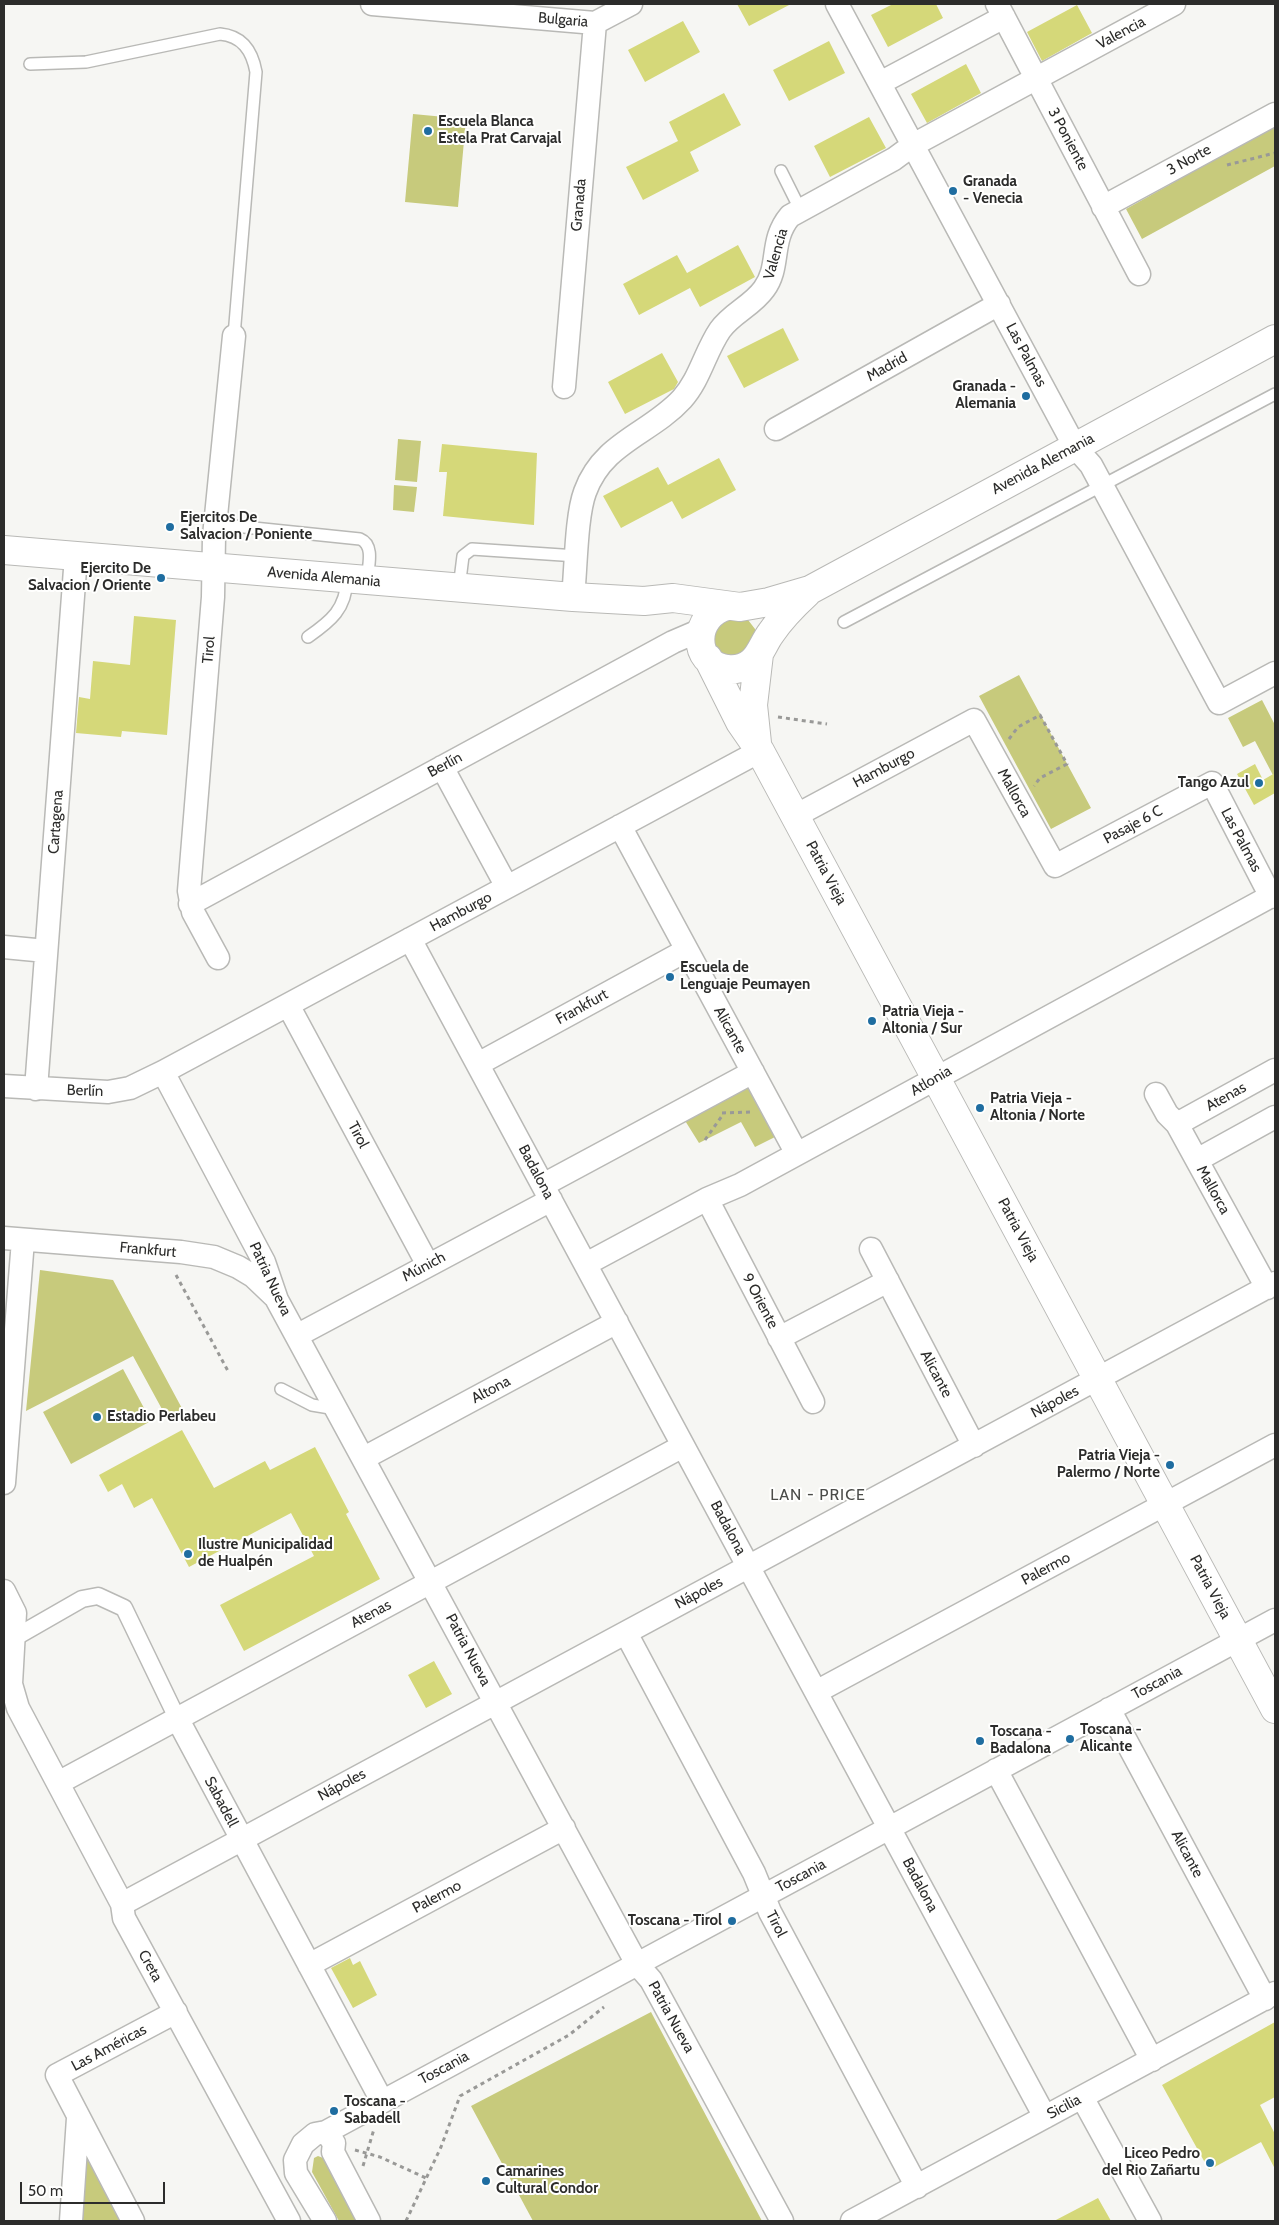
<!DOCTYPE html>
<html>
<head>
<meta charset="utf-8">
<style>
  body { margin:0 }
  #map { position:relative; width:1279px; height:2225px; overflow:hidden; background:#f6f6f3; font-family:Cabin,sans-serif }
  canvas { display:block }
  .frame { position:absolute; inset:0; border:5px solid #2c2c2b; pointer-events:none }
  .scale { position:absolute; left:20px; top:2182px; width:145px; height:22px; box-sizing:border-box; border:2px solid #2c2c2b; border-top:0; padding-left:6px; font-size:15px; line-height:18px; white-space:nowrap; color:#2c2c2b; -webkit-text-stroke:4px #fffffe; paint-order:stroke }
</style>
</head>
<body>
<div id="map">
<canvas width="1279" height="2225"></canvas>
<div class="frame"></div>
<div class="scale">50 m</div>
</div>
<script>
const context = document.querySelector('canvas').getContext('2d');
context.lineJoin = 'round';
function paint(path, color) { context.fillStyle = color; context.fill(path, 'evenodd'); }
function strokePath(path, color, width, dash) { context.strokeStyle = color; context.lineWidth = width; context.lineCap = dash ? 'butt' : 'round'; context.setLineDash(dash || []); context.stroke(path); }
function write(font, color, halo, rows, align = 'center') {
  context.font = font + ' Cabin,sans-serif'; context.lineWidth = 4; context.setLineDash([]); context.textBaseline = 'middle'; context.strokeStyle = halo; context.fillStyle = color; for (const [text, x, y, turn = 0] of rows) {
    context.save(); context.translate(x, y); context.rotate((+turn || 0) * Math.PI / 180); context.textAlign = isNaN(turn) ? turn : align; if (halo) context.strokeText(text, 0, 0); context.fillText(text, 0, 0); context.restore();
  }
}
const green = new Path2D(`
  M413 114 466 119 458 207 405 202Z
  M1275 126V166L1142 239 1126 209Z
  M398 439 421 441 417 482 395 480Z
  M394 485 417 487 414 512 393 510Z
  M745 616 755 629V646L728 661 709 643 713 621Z
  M1019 675 1091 808 1051 829 979 696Z
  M1262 700 1275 725V779L1255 741 1243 747 1228 718Z
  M749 1083 783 1133 755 1147 741 1122 699 1143 684 1119Z
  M40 1270 113 1280 185 1414 169 1422 133 1356 26 1411Z
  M123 1369 151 1421 71 1464 43 1412Z
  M651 2012 762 2221H533L471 2106Z
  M86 2150 124 2221H78Z
  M318 2156 323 2158 357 2221H339L312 2172 314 2158Z`);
const building = new Path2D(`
  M737 4H791L749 26Z
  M893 4H936L943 18 888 47 871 15Z
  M1077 5 1092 33 1042 61 1027 32Z
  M683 21 700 52 645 82 628 50Z
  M829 41 845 73 789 101 773 70Z
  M966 64 981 93 927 123 911 94Z
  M724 93 741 125 690 152 699 171 643 200 626 167 678 141 669 122Z
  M869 117 886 148 830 177 814 146Z
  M738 245 755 277 700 307 690 288 639 315 623 284 677 255 687 273Z
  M783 328 799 360 744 388 727 356Z
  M662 353 678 382 674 389 625 414 608 382Z
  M442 444 537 453 534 525 443 516 447 472H439Z
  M719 458 736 490 682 519 672 501 621 528 603 496 658 467 668 485Z
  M134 616 176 620 167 735 122 731 121 737 76 733 79 697 90 699 93 661 130 665Z
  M1255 764 1263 780 1275 773V793L1254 805 1237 774Z
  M182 1430 214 1488 265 1461 270 1470 315 1447 349 1512 346 1514 380 1579 244 1651 220 1605 314 1556 291 1513 189 1567 152 1498 134 1508 122 1484 108 1492 99 1475Z
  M434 1661 452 1694 426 1708 408 1675Z
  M350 1958 353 1965 360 1961 377 1995 353 2008 331 1968Z
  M1275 2022V2097L1260 2105 1275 2134V2169L1261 2142 1209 2170 1162 2085Z
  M1098 2198 1111 2221H1054Z`);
const path = new Path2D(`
  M1227 165 1275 153
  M778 717 827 724
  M1009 739 1018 727 1040 715 1067 764 1040 778 1034 786
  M722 1113 751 1112
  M705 1140 724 1113
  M176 1275 228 1371
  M355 2150 380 2157 426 2178
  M363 2166 374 2129
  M406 2221 441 2147 460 2096 569 2035 604 2007`);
const service = new Path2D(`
  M30 64 86 62 220 34C242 36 252 50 256 72L234 336
  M781 171 800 209
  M215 524 360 539C375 545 368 567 367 580
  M459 588 463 556 472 549 577 556
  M844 622 1275 394
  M308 637C331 621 346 609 347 579
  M281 1389 312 1405 336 1409`);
const pedestrian = new Path2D(`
  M14 1638 82 1599 98 1596 124 1608 177 1718`);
const minor = new Path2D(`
  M372 4 595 23 631 4
  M837 4 1075 447 1091 465 1219 703 1275 673
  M997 4 1139 274
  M880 83 1004 17
  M1103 207 1275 114
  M564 387 595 23
  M776 429 999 304
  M573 597C576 569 576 516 585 492 603 442 650 434 682 399 700 379 705 352 720 330 732 313 752 306 764 289 781 266 769 241 790 216L894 159 913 145 1174 4
  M442 767 507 887
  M795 816 974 720 1055 866 1212 783 1271 897
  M620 826 797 1154
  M190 904 673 642 701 630
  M410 939 1045 2117
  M4 947 46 951
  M218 958 193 912 189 891 213 597 214 536 234 336
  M288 1005 428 1265
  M478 1064 687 950
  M163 1072 264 1262 277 1300 625 1942 637 1964 651 1980 782 2221
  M4 1086 108 1092 130 1088 163 1072 760 751
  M36 1089 76 556
  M1156 1094 1167 1114 1177 1124 1267 1288
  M1177 1124 1275 1070
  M1197 1160 1275 1117
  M543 1185 753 1072
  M707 1199 813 1402
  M4 1238 181 1252 214 1257 238 1267 253 1276 274 1296
  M871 1249 974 1446
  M586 1264 707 1199 740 1185 1275 894
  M298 1335 551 1200
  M779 1338 888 1281
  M364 1458 617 1322
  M4 1483 23 1240
  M4 1591 15 1613 11 1684 18 1708 122 1904 124 1918 289 2221
  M626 1633 754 1873 770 1912 917 2187
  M816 1692 1275 1445
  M1109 1709 1265 1999
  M177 1718 382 2101
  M996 1770 1152 2060
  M58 1783 683 1446
  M122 1904 1275 1283
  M309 1965 564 1828
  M1082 2097 1150 2221
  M326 2132 334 2143 333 2152 369 2221
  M71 2221 78 2118
  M133 2221 57 2075 176 2012
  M325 2221 296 2173 295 2160 303 2144 315 2134 326 2132 1275 1620
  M852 2221 1275 1993`);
const tertiary = new Path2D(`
  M4 550 573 597 644 601 673 598 740 607 769 602 810 590 1275 339
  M727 606C693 615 690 663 727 669 735 670 745 668 752 662 761 654 764 642 771 633 781 618 794 605 807 593
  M708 658 740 722 760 751 795 816 1275 1709
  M757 743 753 705 759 654`);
const markers = [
  [428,131,5,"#1f6da0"],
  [953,191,5,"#1f6da0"],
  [1026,396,5,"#1f6da0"],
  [170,527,5,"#1f6da0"],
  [161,578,5,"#1f6da0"],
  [1259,783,5,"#1f6da0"],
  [670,977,5,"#1f6da0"],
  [872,1021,5,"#1f6da0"],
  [980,1108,5,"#1f6da0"],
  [97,1417,5,"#1f6da0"],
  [1170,1465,5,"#1f6da0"],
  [188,1554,5,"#1f6da0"],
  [1070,1739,5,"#1f6da0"],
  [980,1741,5,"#1f6da0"],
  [732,1921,5,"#1f6da0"],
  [334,2111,5,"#1f6da0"],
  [1210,2163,5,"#1f6da0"],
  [486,2181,5,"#1f6da0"]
];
const streetNames = [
  ["Bulgaria",563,20,5],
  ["Valencia",1121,33,-28],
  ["3 Poniente",1068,139,62],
  ["3 Norte",1189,160,-29],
  ["Granada",579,205,-85],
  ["Valencia",776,254,-74],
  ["Las Palmas",1026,355,62],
  ["Madrid",887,367,-29],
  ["Avenida Alemania",1043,464,-28],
  ["Avenida Alemania",324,577,5],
  ["Tirol",209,650,-85],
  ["Berlín",445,765,-28],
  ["Hamburgo",884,768,-28],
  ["Mallorca",1014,793,61],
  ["Cartagena",56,822,-86],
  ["Pasaje 6 C",1133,825,-28],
  ["Las Palmas",1241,840,62],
  ["Patria Vieja",826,873,62],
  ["Hamburgo",461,912,-28],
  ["Frankfurt",582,1007,-29],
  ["Alicante",730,1030,61],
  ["Atlonia",931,1081,-30],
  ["Berlín",85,1091,2],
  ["Atenas",1226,1097,-29],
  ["Tirol",358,1135,62],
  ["Badalona",536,1172,62],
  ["Mallorca",1213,1190,61],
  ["Patria Vieja",1018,1230,62],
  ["Frankfurt",148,1250,5],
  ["Múnich",424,1267,-28],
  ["Patria Nueva",270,1279,65],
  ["9 Oriente",760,1301,62],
  ["Alicante",936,1374,62],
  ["Altona",491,1390,-28],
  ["Nápoles",1055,1402,-28],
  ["Badalona",728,1528,62],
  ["Palermo",1046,1569,-28],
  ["Patria Vieja",1210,1587,62],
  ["Nápoles",699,1593,-28],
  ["Atenas",371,1614,-28],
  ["Patria Nueva",468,1650,62],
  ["Toscania",1157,1683,-28],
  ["Nápoles",342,1785,-28],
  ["Sabadell",221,1802,62],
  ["Alicante",1187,1854,62],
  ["Toscania",801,1876,-28],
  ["Badalona",920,1885,62],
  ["Palermo",437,1897,-28],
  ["Tirol",776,1924,63],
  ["Creta",150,1966,61],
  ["Patria Nueva",671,2017,61],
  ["Las Américas",109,2048,-28],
  ["Toscania",444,2068,-28],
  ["Sicilia",1064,2107,-28]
];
const poiNames = [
  ["Escuela Blanca",438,122],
  ["Estela Prat Carvajal",438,139],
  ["Granada",963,182],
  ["- Venecia",963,199],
  ["Granada -",1016,387,"right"],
  ["Alemania",1016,404,"right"],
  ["Ejercitos De",180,518],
  ["Salvacion / Poniente",180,535],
  ["Ejercito De",151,569,"right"],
  ["Salvacion / Oriente",151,586,"right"],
  ["Tango Azul",1249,783,"right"],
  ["Escuela de",680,968],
  ["Lenguaje Peumayen",680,985],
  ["Patria Vieja -",882,1012],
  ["Altonia / Sur",882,1029],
  ["Patria Vieja -",990,1099],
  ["Altonia / Norte",990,1116],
  ["Estadio Perlabeu",107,1417],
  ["Patria Vieja -",1160,1456,"right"],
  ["Palermo / Norte",1160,1473,"right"],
  ["Ilustre Municipalidad",198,1545],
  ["de Hualpén",198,1562],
  ["Toscana -",1080,1730],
  ["Alicante",1080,1747],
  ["Toscana -",990,1732],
  ["Badalona",990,1749],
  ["Toscana - Tirol",722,1921,"right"],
  ["Toscana -",344,2102],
  ["Sabadell",344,2119],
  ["Liceo Pedro",1200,2154,"right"],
  ["del Rio Zañartu",1200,2171,"right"],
  ["Camarines",496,2172],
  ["Cultural Condor",496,2189]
];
const neighbourhoodNames = [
  ["LAN - PRICE",818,1495]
];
paint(green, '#c7ca7c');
paint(building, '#d5d879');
strokePath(service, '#b9b9b6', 14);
strokePath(pedestrian, '#b9b9b6', 19);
strokePath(minor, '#b9b9b6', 25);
strokePath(tertiary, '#b9b9b6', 30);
strokePath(path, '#999997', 3, [4, 4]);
strokePath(service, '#fff', 11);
strokePath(pedestrian, '#fff', 16);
strokePath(minor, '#fff', 22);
strokePath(tertiary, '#fff', 28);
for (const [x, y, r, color] of markers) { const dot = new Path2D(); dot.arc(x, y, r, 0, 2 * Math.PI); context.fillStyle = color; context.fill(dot); strokePath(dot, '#fffffe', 2); }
write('15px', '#2c2c2b', '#fffffe', streetNames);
write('bold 15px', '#2c2c2b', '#fffffe', poiNames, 'left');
context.letterSpacing = '1px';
write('16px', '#4b4c49', '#fffffe', neighbourhoodNames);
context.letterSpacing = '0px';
</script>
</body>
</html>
